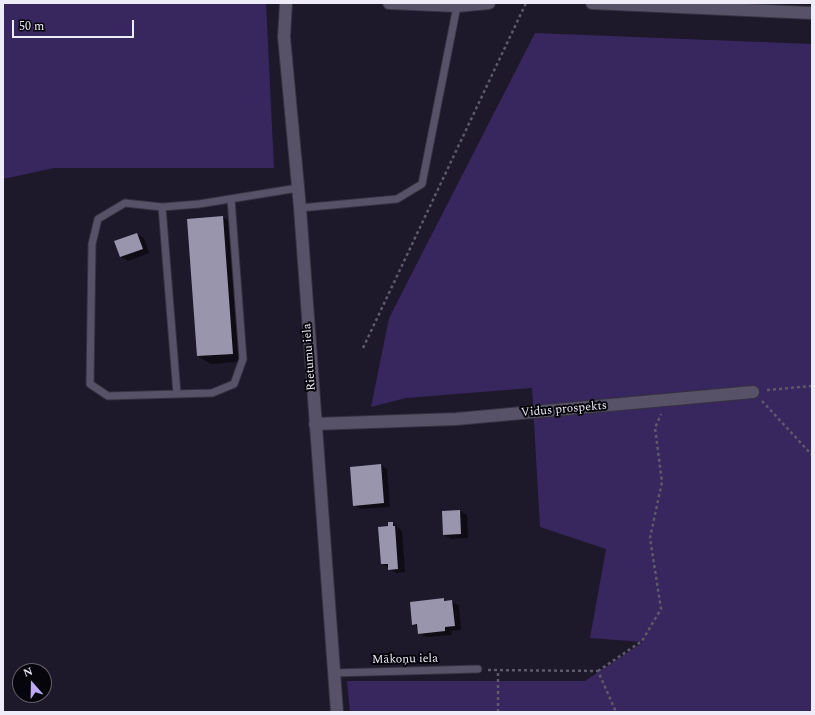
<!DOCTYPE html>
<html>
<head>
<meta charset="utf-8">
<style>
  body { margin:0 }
  #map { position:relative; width:815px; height:715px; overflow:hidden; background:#1d182a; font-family:Spectral,serif }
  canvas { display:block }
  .frame { position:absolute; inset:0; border:4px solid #efecf9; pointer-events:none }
  .north { position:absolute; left:12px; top:663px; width:40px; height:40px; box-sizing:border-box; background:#07050c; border:1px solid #64616b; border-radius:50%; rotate:340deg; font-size:11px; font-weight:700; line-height:16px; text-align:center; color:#efecf9 }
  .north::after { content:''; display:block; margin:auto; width:14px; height:18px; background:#bcaaf5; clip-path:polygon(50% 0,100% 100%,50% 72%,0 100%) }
  .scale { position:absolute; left:12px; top:20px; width:122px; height:18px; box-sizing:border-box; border:2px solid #efecf9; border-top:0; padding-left:5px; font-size:12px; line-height:14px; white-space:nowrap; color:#efecf9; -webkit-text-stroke:3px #07050c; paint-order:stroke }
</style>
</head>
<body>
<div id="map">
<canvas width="815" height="715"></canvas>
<div class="frame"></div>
<div class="north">N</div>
<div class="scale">50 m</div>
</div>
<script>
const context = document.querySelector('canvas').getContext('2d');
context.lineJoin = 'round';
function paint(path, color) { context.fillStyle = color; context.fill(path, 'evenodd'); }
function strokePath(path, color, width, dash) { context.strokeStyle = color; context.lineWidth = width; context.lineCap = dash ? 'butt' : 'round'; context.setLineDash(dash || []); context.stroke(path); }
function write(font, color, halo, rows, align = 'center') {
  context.font = font + ' Spectral,serif'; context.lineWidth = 4; context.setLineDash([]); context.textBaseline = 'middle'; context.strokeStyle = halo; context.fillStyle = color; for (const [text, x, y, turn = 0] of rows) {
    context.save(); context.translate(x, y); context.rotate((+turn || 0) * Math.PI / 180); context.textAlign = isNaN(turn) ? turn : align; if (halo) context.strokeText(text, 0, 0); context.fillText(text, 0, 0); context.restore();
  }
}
const green = new Path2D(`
  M3 3H266L274 168H54L3 179Z
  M535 33 812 44V712H350L347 681H585L643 642 590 638 606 549 540 527 532 388 406 398 371 407 389 318Z`);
const shadow = new Path2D(`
  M222 217 236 225 246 361 211 364 198 356Z
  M137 234 144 238 149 253 128 261 121 257 116 242Z
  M381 465 387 469 390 507 361 509 354 505Z
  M460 511 467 515 468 538 451 539 444 535Z
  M393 523 402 531 405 572 396 573 382 563 389 527Z
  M444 599 459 605 461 630 451 631 452 635 426 637 419 633 418 627 413 624Z`);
const building = new Path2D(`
  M223 216 233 354 197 356 187 219Z
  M137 233 143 249 120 257 114 241Z
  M381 464 384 503 353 506 350 467Z
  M460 510 461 534 443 535 442 511Z
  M388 522H393V526H395L398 569 388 570V564H381L378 527 388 526Z
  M444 598V601L452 600 455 626 445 627V631L418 634 417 624 412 625 410 602Z`);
const path = new Path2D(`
  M363 348 526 3
  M767 390 812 386
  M762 401 812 455
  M488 670 598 671 616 712
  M598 671 642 641 661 609 650 538 662 482 655 428 661 414
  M498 712V670`);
const lane = new Path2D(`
  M231 199 243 359 234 384 212 393 177 394 162 207 199 204 298 188
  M162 207 125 203 98 219 92 244 90 384 108 396 177 394
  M300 208 397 199 422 184 457 6
  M333 673 478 669`);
const street = new Path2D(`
  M286 3 284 37 300 208 337 712
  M389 3 457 6 489 3
  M592 3 812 13
  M315 424 456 419 753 392`);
const streetNames = [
  ["Rietumu iela",310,357,-94],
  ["Vidus prospekts",564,410,-5],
  ["Mākoņu iela",405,660,-1]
];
paint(green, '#38265e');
paint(shadow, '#0007');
paint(building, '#9995ac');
strokePath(lane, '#353240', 9);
strokePath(street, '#353240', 14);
strokePath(path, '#5e5a6a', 2.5, [3, 3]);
strokePath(lane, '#575267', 7);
strokePath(street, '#575267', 12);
write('12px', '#efecf9', '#07050c', streetNames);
</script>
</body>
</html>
